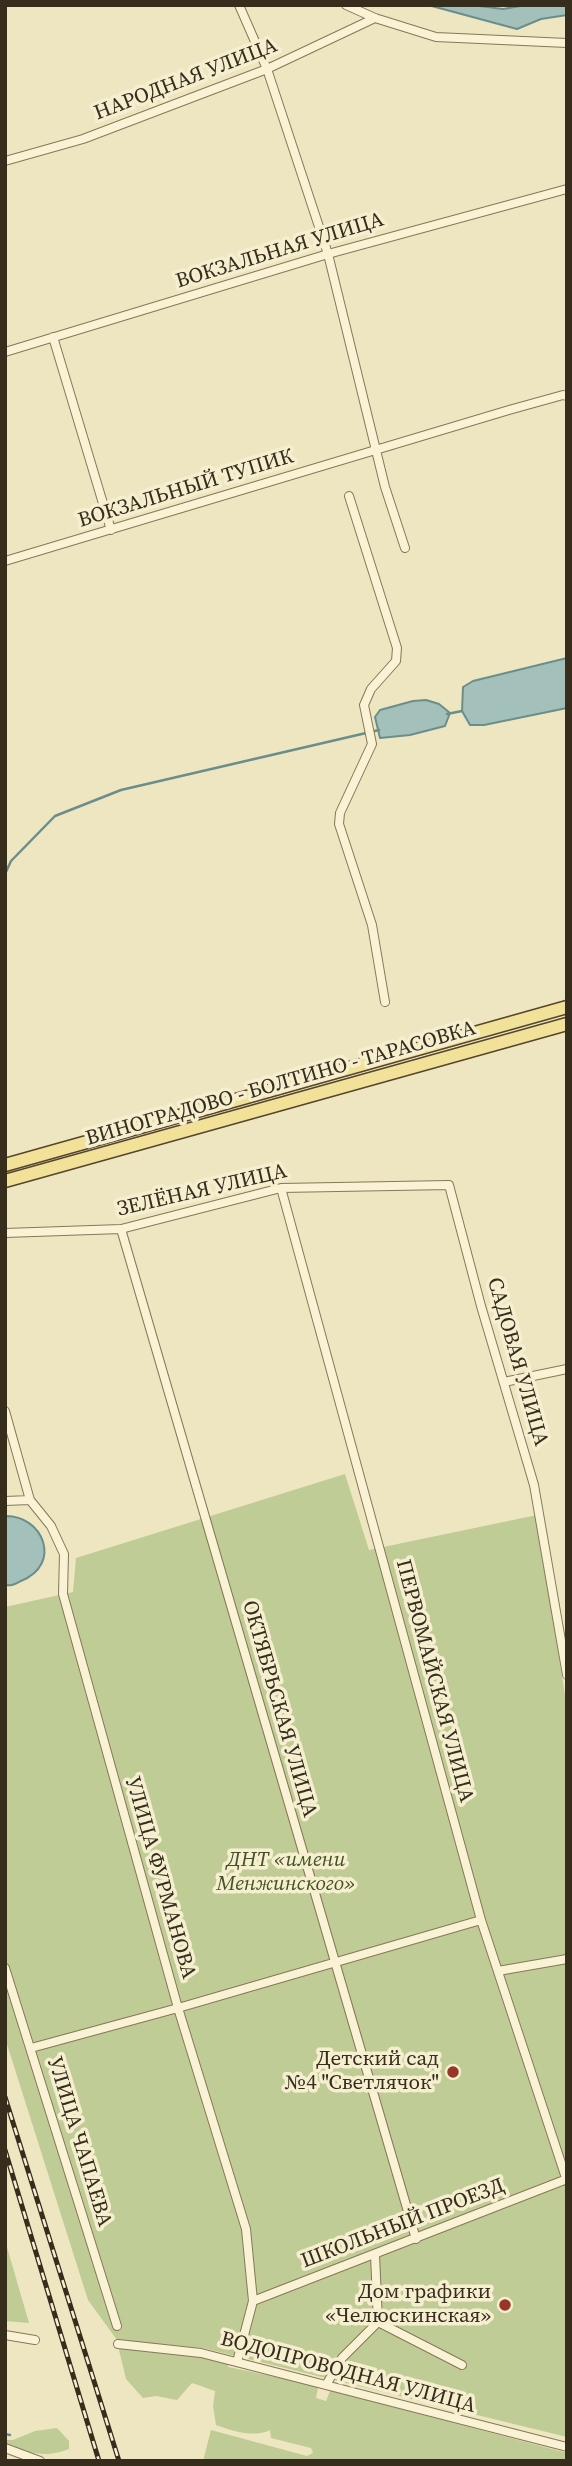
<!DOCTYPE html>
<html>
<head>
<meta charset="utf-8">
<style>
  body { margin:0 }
  #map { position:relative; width:572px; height:2466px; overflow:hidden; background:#eee6c1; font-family:"Source Serif 4",serif }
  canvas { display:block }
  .frame { position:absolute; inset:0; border:7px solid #372d1d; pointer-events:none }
</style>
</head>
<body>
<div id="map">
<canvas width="572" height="2466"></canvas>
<div class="frame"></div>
</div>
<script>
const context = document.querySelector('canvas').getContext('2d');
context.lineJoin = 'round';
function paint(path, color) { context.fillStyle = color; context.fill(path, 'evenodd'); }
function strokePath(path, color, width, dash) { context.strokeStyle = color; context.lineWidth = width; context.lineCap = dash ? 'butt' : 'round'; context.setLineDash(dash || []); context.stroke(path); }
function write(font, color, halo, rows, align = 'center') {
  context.font = font + ' "Source Serif 4",serif'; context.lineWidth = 7; context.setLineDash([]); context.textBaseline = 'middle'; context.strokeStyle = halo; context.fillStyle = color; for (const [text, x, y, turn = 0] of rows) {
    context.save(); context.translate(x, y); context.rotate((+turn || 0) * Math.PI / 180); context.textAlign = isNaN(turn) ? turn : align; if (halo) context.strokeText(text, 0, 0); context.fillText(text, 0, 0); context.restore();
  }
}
const green = new Path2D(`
  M345 1474 369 1550 537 1515 567 1708V2437L203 2348 117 2340 88 2300 5 2038V1607L73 1592 76 1558Z
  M5 2240 29 2323 5 2321Z
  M120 2347 202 2357 228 2362V2367L315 2385 318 2388 316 2398 326 2401 330 2391H334L567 2453V2461H203L211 2430 307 2456 313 2453 311 2448 271 2438 270 2430C254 2438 232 2431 216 2425L213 2406 215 2391 192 2383 177 2400 156 2396 143 2398 126 2379 119 2350Z
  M57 2428 69 2441V2449C43 2459 30 2452 5 2445V2440H13L35 2431Z`);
const water = new Path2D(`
  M428 5H472L503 9 526 5H567V15L541 19 517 29Z
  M567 658V708L484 725H470L462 711 463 687 473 681Z
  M426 700 439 704 450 713 445 726 410 735 380 738 375 717 380 710 413 701Z
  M5 1516C43 1515 63 1564 21 1581 15 1584 12 1586 5 1585Z`);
const stream = new Path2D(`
  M447 714 462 711
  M5 874 11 861 55 816 121 790 379 730
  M5 2434 10 2435`);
const minor = new Path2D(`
  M239 5 267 69 328 254 385 487 405 548
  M346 5 375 18 436 37 567 43
  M5 161 83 139 267 69 375 18
  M53 337 111 530
  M5 352 328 254 567 189
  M349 496 397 648 396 661 371 689 364 705 372 744 340 813 339 824 372 925 385 1002
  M5 561 509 410 563 395 567 396
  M281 1188 481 1920 567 2181
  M121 1229 416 2239
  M5 1233 121 1229 281 1188 449 1185 481 1306 534 1485 567 1675
  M504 1382 567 1369
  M5 1411 30 1500 51 1526 64 1554 63 1594 178 2008 246 2229 253 2301 237 2362
  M5 1501 30 1500
  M5 1968 117 2326
  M498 1971 567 1959
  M31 2048 178 2008 481 1920
  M375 2255 378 2322 462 2365
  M253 2301 567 2179
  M5 2335 35 2340
  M118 2344 201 2353 567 2447
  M326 2385 342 2358 378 2322
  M5 2448 40 2461`);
const primary = new Path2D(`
  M5 1165 567 1007
  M5 1181 567 1024`);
const rail = new Path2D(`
  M5 2097 119 2461
  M5 2150 99 2461`);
const markers = [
  [453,2072,7,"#973528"],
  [505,2305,7,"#973528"]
];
const streetNames = [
  ["НАРОДНАЯ УЛИЦА",186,80,-21],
  ["ВОКЗАЛЬНАЯ УЛИЦА",280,251,-17],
  ["ВОКЗАЛЬНЫЙ ТУПИК",186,489,-17],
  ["ВИНОГРАДОВО - БОЛТИНО - ТАРАСОВКА",281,1084,-16],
  ["ЗЕЛЁНАЯ УЛИЦА",202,1191,-13],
  ["САДОВАЯ УЛИЦА",517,1362,74],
  ["ПЕРВОМАЙСКАЯ УЛИЦА",434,1681,75],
  ["ОКТЯБРЬСКАЯ УЛИЦА",279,1709,74],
  ["УЛИЦА ФУРМАНОВА",160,1878,74],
  ["УЛИЦА ЧАПАЕВА",79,2142,73],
  ["ШКОЛЬНЫЙ ПРОЕЗД",403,2224,-21],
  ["ВОДОПРОВОДНАЯ УЛИЦА",348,2373,15]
];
const parkNames = [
  ["ДНТ «имени",286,1861],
  ["Менжинского»",286,1885]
];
const poiNames = [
  ["Детский сад",439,2060],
  ["№4 \"Светлячок\"",439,2084],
  ["Дом графики",491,2293],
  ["«Челюскинская»",491,2317]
];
paint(green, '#bfcc95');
paint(water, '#a3c0bb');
strokePath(water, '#6b8e8a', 2);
strokePath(stream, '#6b8e8a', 2.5);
strokePath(minor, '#877758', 10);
strokePath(primary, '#55452d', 15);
strokePath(minor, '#f9f2d4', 8);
strokePath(primary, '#f2e198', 12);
strokePath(rail, '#372d1d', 5);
strokePath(rail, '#f5efd0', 2.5, [8]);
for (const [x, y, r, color] of markers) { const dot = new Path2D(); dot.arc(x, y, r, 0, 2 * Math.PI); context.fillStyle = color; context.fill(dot); strokePath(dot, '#f5efd0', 2.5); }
write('21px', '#372d1d', '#f5efd0', streetNames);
write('italic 21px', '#415323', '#f5efd0', parkNames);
write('21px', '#372d1d', '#f5efd0', poiNames, 'right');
</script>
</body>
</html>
